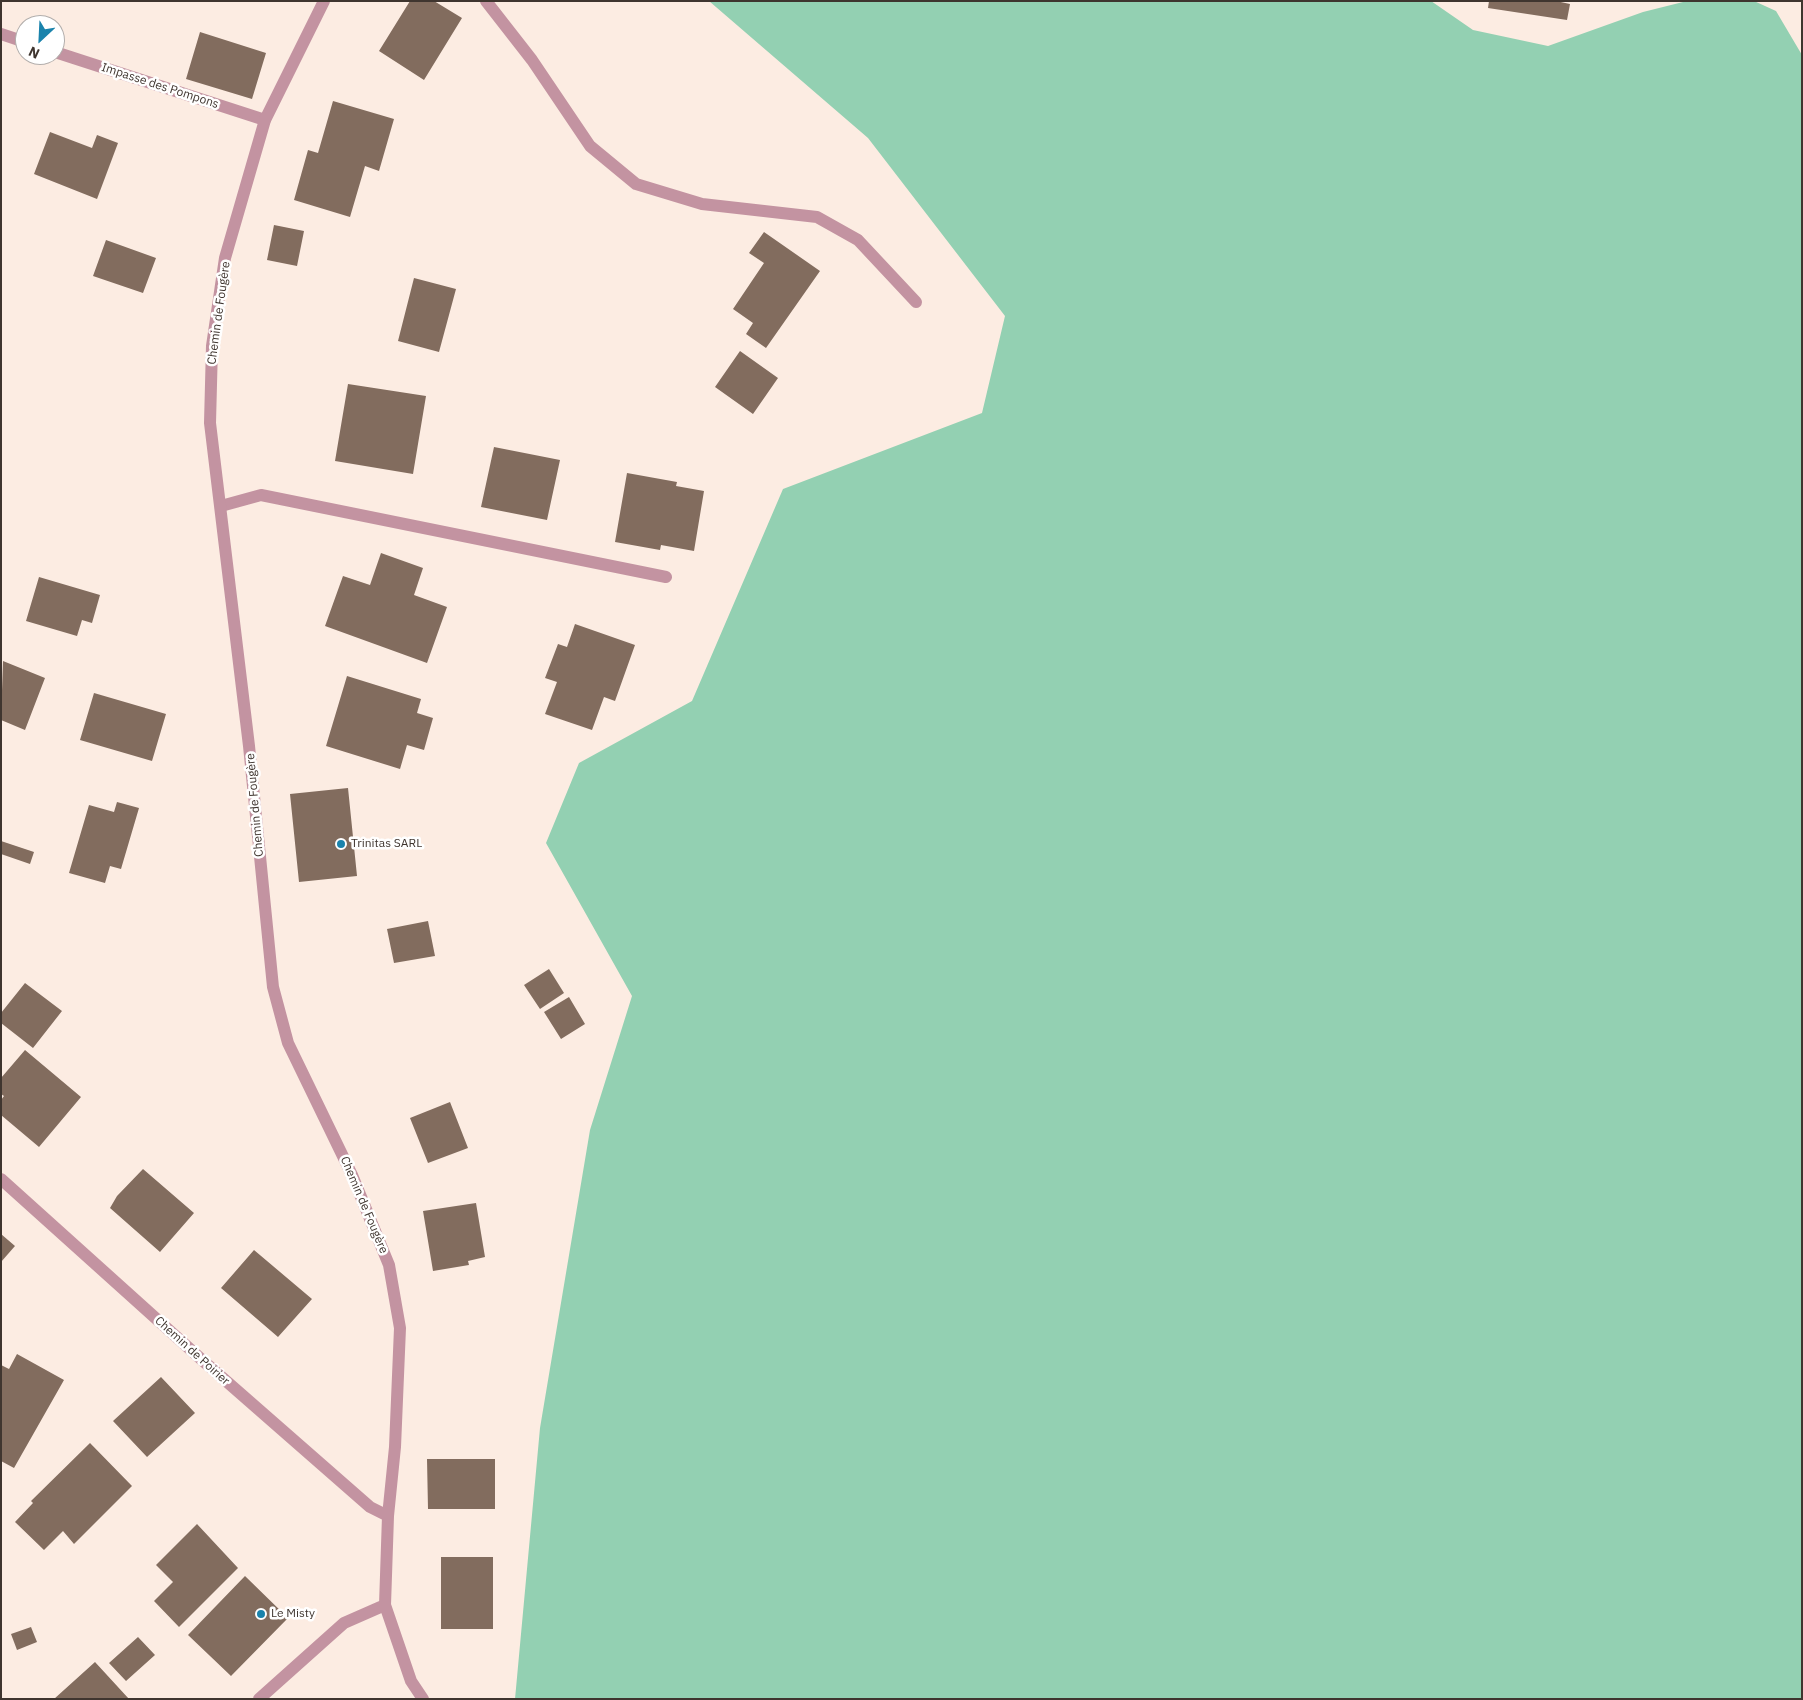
<!DOCTYPE html>
<html>
<head>
<meta charset="utf-8">
<style>
  body { margin:0 }
  #map { position:relative; width:1803px; height:1700px; overflow:hidden; background:#fcece2; font-family:"IBM Plex Sans",sans-serif }
  canvas { display:block }
  .frame { position:absolute; inset:0; border:2px solid #3f352f; pointer-events:none }
  .north { position:absolute; left:15px; top:15px; width:50px; height:50px; box-sizing:border-box; background:#fff; border:1px solid #b2aeac; border-radius:50%; rotate:205deg; font-size:14px; font-weight:700; line-height:20px; text-align:center; color:#3f352f }
  .north::after { content:''; display:block; margin:auto; width:18px; height:22px; background:#1a83ac; clip-path:polygon(50% 0,100% 100%,50% 72%,0 100%) }
</style>
</head>
<body>
<div id="map">
<canvas width="1803" height="1700"></canvas>
<div class="frame"></div>
<div class="north">N</div>
</div>
<script>
const context = document.querySelector('canvas').getContext('2d');
context.lineJoin = 'round';
function paint(path, color) { context.fillStyle = color; context.fill(path, 'evenodd'); }
function strokePath(path, color, width, dash) { context.strokeStyle = color; context.lineWidth = width; context.lineCap = dash ? 'butt' : 'round'; context.setLineDash(dash || []); context.stroke(path); }
function write(font, color, halo, rows, align = 'center') {
  context.font = font + ' "IBM Plex Sans",sans-serif'; context.lineWidth = 5; context.setLineDash([]); context.textBaseline = 'middle'; context.strokeStyle = halo; context.fillStyle = color; for (const [text, x, y, turn = 0] of rows) {
    context.save(); context.translate(x, y); context.rotate((+turn || 0) * Math.PI / 180); context.textAlign = isNaN(turn) ? turn : align; if (halo) context.strokeText(text, 0, 0); context.fillText(text, 0, 0); context.restore();
  }
}
const forest = new Path2D(`
  M709 1H1431L1473 30 1548 46 1643 12 1687 1H1754L1776 11 1802 55V1699H515L540 1428 590 1130 632 996 546 843 579 763 692 701 783 489 982 413 1005 316 868 138Z`);
const building = new Path2D(`
  M410 1H434L462 18 424 80 379 51Z
  M1489 1H1556L1570 4 1567 20 1488 8Z
  M200 32 266 53 252 99 186 79Z
  M333 101 394 119 379 171 365 166 350 217 294 200 308 150 318 153Z
  M50 132 92 148 97 135 118 143 97 199 34 174Z
  M274 225 304 231 297 266 267 260Z
  M764 232 820 271 766 348 746 334 753 323 733 309 764 263 749 253Z
  M106 240 156 258 143 293 93 276Z
  M414 278 456 289 439 352 398 341Z
  M740 351 778 378 753 414 715 387Z
  M348 384 426 396 413 474 335 461Z
  M494 447 560 460 547 520 481 507Z
  M627 473 677 482 676 486 704 491 694 551 661 545 660 550 615 542Z
  M381 553 423 568 414 595 447 607 427 663 325 626 343 576 370 585Z
  M39 577 100 595 92 623 82 620 77 636 26 621Z
  M575 624 635 645 615 701 604 697 592 730 545 714 557 682 545 678 558 644 567 647Z
  M3 661 45 678 25 730 1 720Z
  M347 676 421 699 417 713 433 718 424 750 407 745 400 769 326 746Z
  M94 693 166 714 152 761 80 740Z
  M348 788 357 876 299 882 290 794Z
  M117 802 139 808 121 869 110 866 105 883 69 873 89 805 114 812Z
  M1 841 34 852 30 864 1 854Z
  M428 921 435 956 394 963 387 929Z
  M549 969 564 993 540 1009 524 985Z
  M25 983 62 1011 33 1048 1 1023V1013Z
  M569 997 585 1024 561 1039 544 1012Z
  M25 1050 81 1097 39 1147 1 1115V1100L4 1096 1 1094V1078Z
  M450 1102 468 1148 428 1163 410 1118Z
  M143 1169 194 1213 160 1252 110 1208 117 1196Z
  M476 1203 485 1257 468 1261 469 1265 433 1271 423 1211Z
  M1 1234 15 1246 1 1262Z
  M254 1250 312 1299 278 1337 221 1288Z
  M17 1354 64 1380 14 1468 1 1461V1365L9 1369Z
  M161 1377 195 1413 147 1457 113 1421Z
  M90 1443 132 1486 74 1544 63 1531 44 1550 15 1522 33 1503 31 1501Z
  M427 1459H495V1509H428Z
  M197 1524 238 1568 179 1627 154 1601 173 1582 156 1565Z
  M441 1557H493V1629H441Z
  M245 1576 288 1618 231 1676 188 1635Z
  M31 1627 37 1642 17 1650 11 1634Z
  M138 1637 155 1655 126 1681 109 1663Z
  M95 1662 129 1699H54Z`);
const lane = new Path2D(`
  M486 1 532 60 590 146 636 184 702 204 817 217 858 240 916 302
  M1 34 25 42
  M55 52 265 120
  M221 506 261 495 666 577`);
const street = new Path2D(`
  M324 1 265 120 225 258 212 346 210 423 249 746 273 987 288 1043 352 1175 389 1265 400 1328 395 1447 388 1516 385 1605 411 1681 423 1699
  M1 1179 201 1359 370 1507 388 1516
  M259 1699 344 1623 385 1605`);
const markers = [
  [341,844,5,"#1a83ac"],
  [261,1614,5,"#1a83ac"]
];
const streetNames = [
  ["Impasse des Pompons",160,86,18],
  ["Chemin de Fougère",219,313,-82],
  ["Chemin de Fougère",255,805,-95],
  ["Chemin de Fougère",364,1205,67],
  ["Chemin de Poirier",192,1351,42]
];
const poiNames = [
  ["Trinitas SARL",351,844],
  ["Le Misty",271,1614]
];
paint(forest, '#93d0b2');
paint(building, '#826c5e');
strokePath(lane, '#c393a1', 12);
strokePath(street, '#c393a1', 12);
for (const [x, y, r, color] of markers) { const dot = new Path2D(); dot.arc(x, y, r, 0, 2 * Math.PI); context.fillStyle = color; context.fill(dot); strokePath(dot, '#fff', 2); }
write('12px', '#3f352f', '#fff', streetNames);
write('12px', '#3f352f', '#fff', poiNames, 'left');
</script>
</body>
</html>
